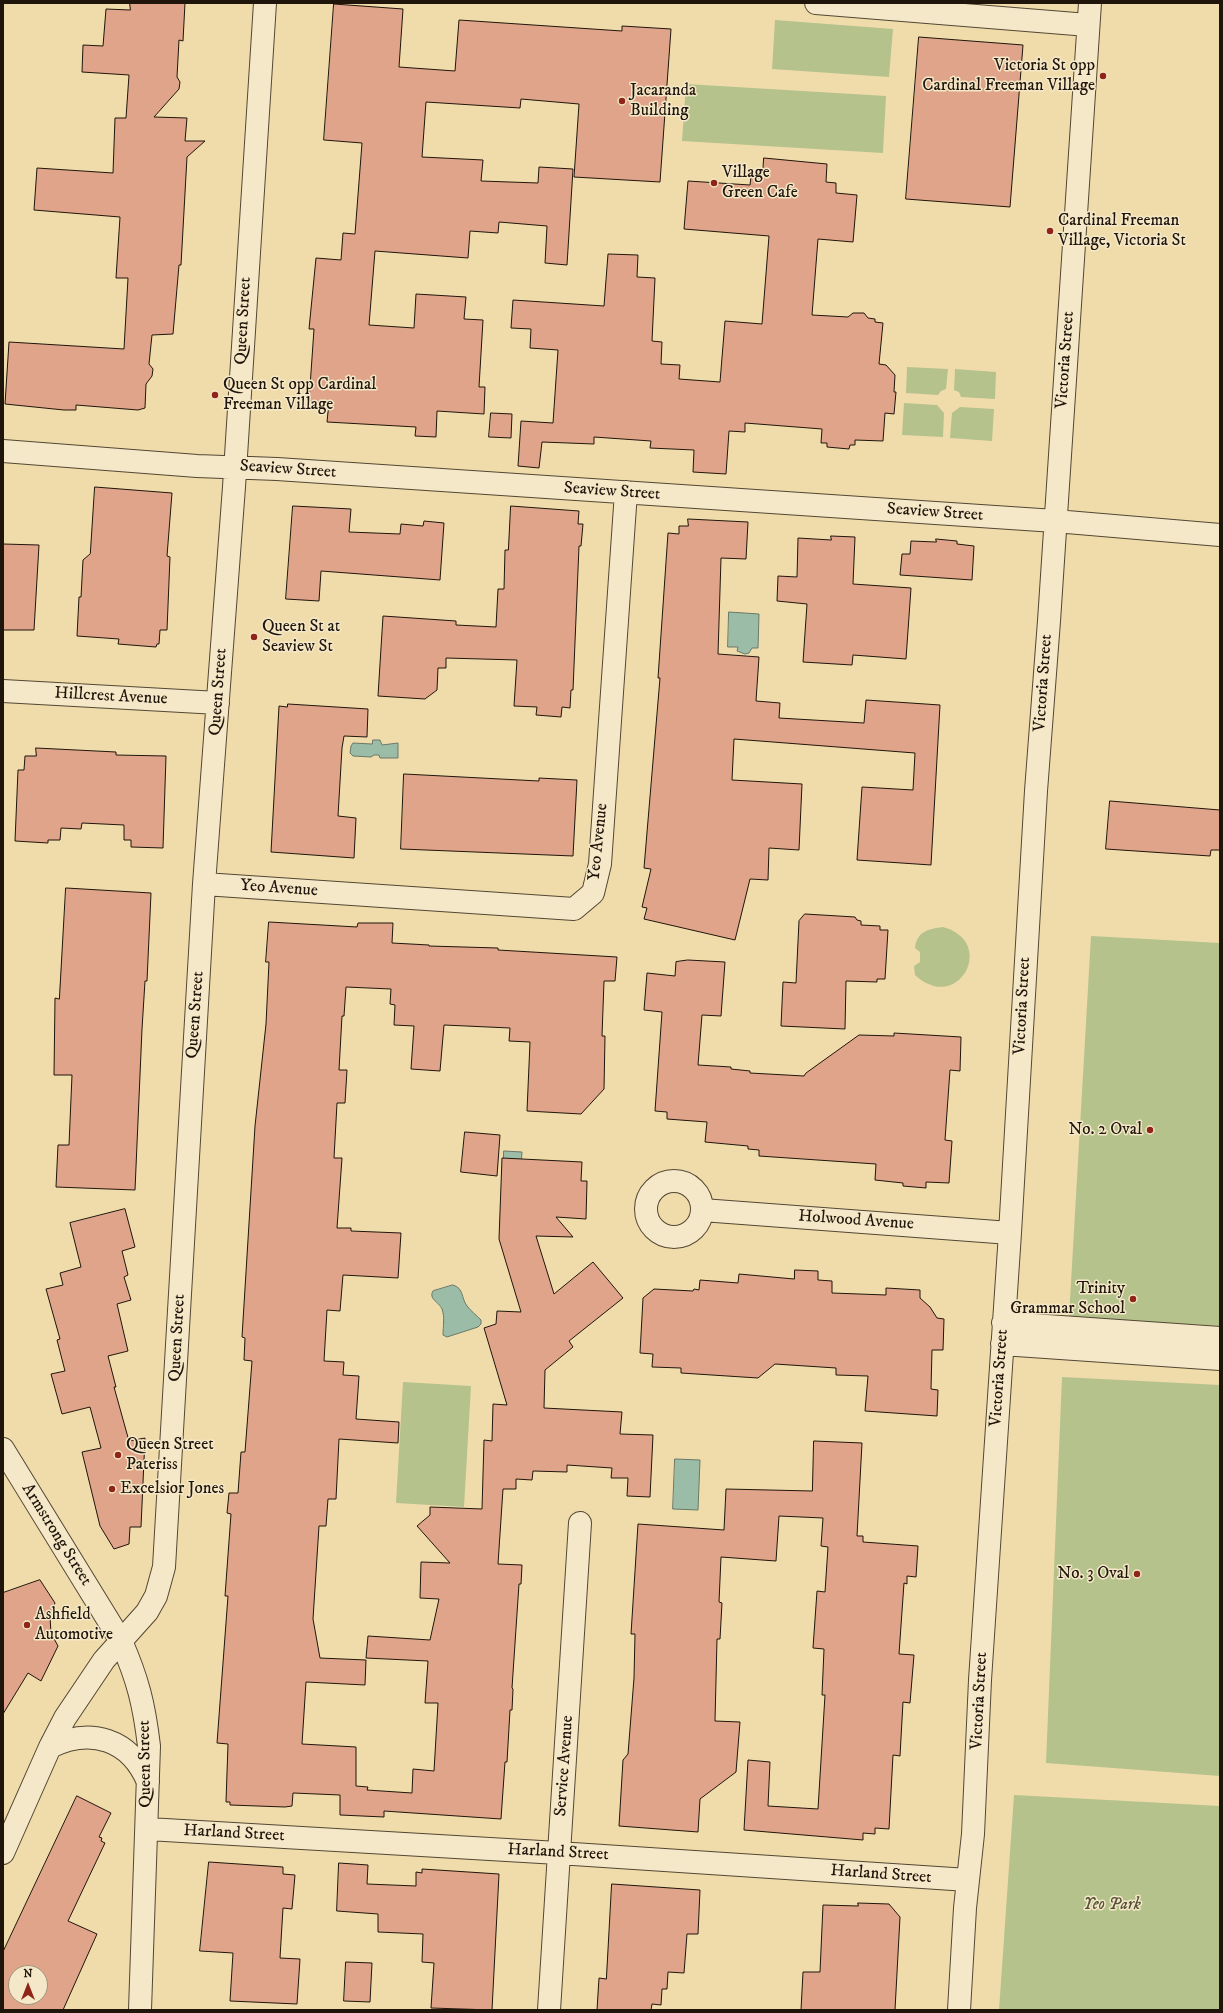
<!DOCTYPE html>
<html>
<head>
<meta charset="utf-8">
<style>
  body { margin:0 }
  #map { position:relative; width:1223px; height:2013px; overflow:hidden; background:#f0dcab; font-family:"IM FELL DW Pica",serif }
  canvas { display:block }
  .frame { position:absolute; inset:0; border:4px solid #1f150b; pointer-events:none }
  .north { position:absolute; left:8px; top:1965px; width:40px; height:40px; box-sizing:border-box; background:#f5e8c8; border:1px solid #9f947c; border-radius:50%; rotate:0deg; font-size:11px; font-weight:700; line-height:16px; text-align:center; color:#1f150b }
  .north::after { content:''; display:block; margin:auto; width:14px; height:18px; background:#8f2418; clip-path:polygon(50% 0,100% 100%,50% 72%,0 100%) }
</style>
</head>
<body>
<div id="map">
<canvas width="1223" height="2013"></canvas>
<div class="frame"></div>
<div class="north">N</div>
</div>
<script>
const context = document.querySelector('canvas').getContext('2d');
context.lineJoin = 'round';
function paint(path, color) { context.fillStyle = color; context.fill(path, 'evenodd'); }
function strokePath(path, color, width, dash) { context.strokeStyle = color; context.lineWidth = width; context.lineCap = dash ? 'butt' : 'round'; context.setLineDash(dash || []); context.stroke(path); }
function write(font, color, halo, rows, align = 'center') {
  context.font = font + ' "IM FELL DW Pica",serif'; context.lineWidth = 3; context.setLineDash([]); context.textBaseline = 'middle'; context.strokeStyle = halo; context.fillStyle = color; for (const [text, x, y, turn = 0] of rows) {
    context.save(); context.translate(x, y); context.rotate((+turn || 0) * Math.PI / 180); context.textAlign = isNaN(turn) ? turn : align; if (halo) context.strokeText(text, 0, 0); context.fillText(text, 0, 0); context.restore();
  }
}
const green = new Path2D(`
  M775 20 893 29 889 77 772 69Z
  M686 84 886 96 883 153 682 141Z
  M907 367 948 369 946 389 941 391 938 395 906 393Z
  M955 369 996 372 995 399 961 397 959 392 954 390Z
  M904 403 937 405 944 413 943 437 902 435Z
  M960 407 994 409 992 441 950 438 952 413Z
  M943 927C998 942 958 1015 915 975L914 966 920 962V952L915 948C917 932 927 929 943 927Z
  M1091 936 1220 943V1326L1069 1317Z
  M1062 1377 1220 1385V1776L1046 1763Z
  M403 1382 471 1386 464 1507 396 1503Z
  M1014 1795 1220 1806V2010H999Z`);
const water = new Path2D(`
  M729 612 759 614 758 648H752L749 653 745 654 737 651 738 647H728Z
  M373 740H380L382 745 398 743V758H380L379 755H374L371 757 353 756 350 753 351 746 353 743 372 744Z
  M504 1151 522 1152 521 1166 503 1187Z
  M453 1285C464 1288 461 1298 467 1306 471 1311 476 1315 481 1320V1324L478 1327 447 1337 443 1335C443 1327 445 1317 442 1309 439 1302 428 1299 433 1291Z
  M675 1459 700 1460 698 1510 673 1509Z`);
const building = new Path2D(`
  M130 3H185L183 41 179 40 177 77 180 82 179 89 154 117 187 118 185 141H205L187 157 181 265H179L173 334 152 335 149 364 153 369 152 376 146 384 145 408 138 410 76 405V410H64L5 404 9 342 124 349 128 278H116L120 217 34 210 37 168 113 173 115 118H126L129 75 82 72 83 45 103 46 106 9 130 10Z
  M334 4 403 9 399 67 455 71 459 20 622 31V26L671 29 660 182 574 177 579 104 521 99 520 108 426 102 422 157 483 160 481 181 538 183 539 167 573 169 567 265 545 263 547 226 499 222 498 233 470 231 468 258 375 251 369 325 414 328 416 294 466 297 464 319 483 320 479 387H485L484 414 437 411 436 437 415 436 416 427 327 422 329 402 309 401 314 329H309L316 258 341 260 343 233 355 234 362 143 324 140Z
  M919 37 1023 45 1010 207 906 199Z
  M764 158 827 164 826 182 836 183V193L857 195 853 242 818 239 812 315 848 317 853 313H864L868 318 875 319V322L883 323 879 364 886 365 895 375 894 392H896L894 414 885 413 883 441 855 440V445H850L849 449 827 447V443H821L822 429 745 423V432L729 431 726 474 693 472 694 450 650 448 651 441 594 437V444L542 442 539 468 518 466 521 421 553 423 558 350 530 348 531 329 511 328 513 300 604 306 608 254 638 255 637 277 655 278 652 341 662 342 661 364 680 365 679 379 720 382 725 321 762 324 769 236 684 229 688 181 750 185 751 177 762 178Z
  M491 413 512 414 511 438 489 437Z
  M95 487 172 493 167 556 170 557 167 630H160L159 644H157L156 647 118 644 119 639 77 636 79 597H81L83 560 90 554Z
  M293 506 351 509 349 532 400 534 401 524 423 526 424 521 444 523 440 580 321 571 319 601 286 599Z
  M511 506 579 511 578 524H583L581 546H579L573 690H571L570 708 562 707 561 717 536 715 537 707 514 706 517 660 446 658V668H438L437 690 425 699 378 696 383 616 456 621V625L496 627 498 589H504L505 550H508Z
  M688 519 748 522 746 559 721 558 718 654 759 657 756 701 780 703 779 718 864 723 866 700 940 705 931 865 857 860 862 787 913 790 915 753 734 739 732 780 802 784 799 850 769 848 768 880 750 879 735 940 644 919 647 908 642 907 651 869 644 868 660 678H658L668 533 679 534V526H688Z
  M831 536 855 537 853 584 911 588 906 659 853 655 852 665 803 662 807 604 777 601 778 576 797 577 798 538 831 540Z
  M936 539 957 541V544L974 546 972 580 900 575 902 554H910L911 541 936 542Z
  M3 544 39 545 34 630H3Z
  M288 704 368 709 367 737 344 736 342 748 338 816 356 818 354 858 271 852 279 706 287 707Z
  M36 748 116 752V755L166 756 163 848 131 847V840H124V825L82 823 81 829 61 828 60 840H48V843L15 841 18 770H24L25 756H36Z
  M404 774 539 781V778L577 780 573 856 401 849Z
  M1110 801 1220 810V850H1211L1210 856 1106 849Z
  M66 888 151 893 147 981H145L142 1029 135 1190 56 1187 58 1145H69L72 1075H54L55 998 59 999Z
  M805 914 855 917 857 920 861 921V925L880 926V930H888L885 979H877V982L846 981 845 1029 781 1026 783 982 796 983 799 921Z
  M269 922 357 927 358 923H393L392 943 429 945V946L498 948V950L617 957 615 981H604L602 1036H605L604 1089 581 1114 527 1111 530 1042 509 1041 510 1028 444 1025 440 1071 411 1069 414 1026 394 1025 395 1005 390 1004 391 989 346 987 344 1016H342L339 1070H347L345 1103H337L334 1158H342L337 1228H351V1231L401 1233 398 1278 343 1275 340 1311 327 1310 324 1361 344 1362 343 1375 359 1376 356 1419 399 1422 398 1443 339 1439 336 1499H328L326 1526H319L313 1619 320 1658 366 1660 365 1685 306 1682 302 1744 356 1747V1786L368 1787 367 1790 412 1793 413 1769 434 1771 438 1703H425L428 1661 366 1658 368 1636 430 1640 439 1599 420 1598 421 1562 450 1563 417 1526 430 1515V1507L482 1509 484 1440 492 1441 493 1404 507 1405 484 1328 496 1324 497 1311 521 1312 499 1239 502 1158 582 1162 581 1181H587L586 1219 556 1217 573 1237 536 1236 554 1294 593 1262 623 1298 569 1341 573 1347 545 1370 544 1408 622 1412 620 1434 653 1435 650 1497 627 1496 628 1478H611L612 1468 567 1465V1472L533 1471 532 1480 516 1479V1489H503L498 1564 522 1565 521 1584H519L512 1688 513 1689 512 1710H510L507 1762H505L501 1819 384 1811V1817L340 1815V1795L293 1793 292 1806 285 1807 230 1805V1802H226L228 1744 217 1743 228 1596H225L231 1514 227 1513 229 1493H238L241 1452H245L252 1361 244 1360 245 1338 242 1337 255 1126 266 1024 269 962H266Z
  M688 960 725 962 721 1016 702 1015 698 1065 731 1067V1069L750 1071V1073L804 1076 806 1073 859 1035 894 1036V1033L961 1037 960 1071 950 1070 945 1140 952 1141 949 1183 926 1182V1188L903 1186V1183L875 1180 876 1164 759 1156V1150L748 1149V1146L705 1142 707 1122 667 1119V1112L655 1111 662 1012 644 1010 647 973 675 976 676 962Z
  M465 1132 500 1135 497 1176 461 1172Z
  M125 1209 135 1247 122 1251 128 1275 124 1277 131 1300 117 1304 128 1351 108 1356 116 1387H114L129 1441 145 1438 141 1527H130L129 1544 114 1549 100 1526 82 1452 101 1448 90 1407 62 1414 51 1374 65 1371 57 1340 60 1339 46 1289 63 1285 60 1273 81 1267 70 1223Z
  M795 1270 818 1271V1280L832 1281V1293L886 1295V1288L920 1290V1298L930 1307 937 1318 944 1319 943 1350H932L931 1389 938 1390 937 1416 865 1411 868 1376 836 1375V1368L775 1364 758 1378 681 1373V1368L652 1367 653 1354 640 1353 643 1298 654 1289 693 1291 694 1289 699 1290 700 1280 738 1283 739 1274 794 1279Z
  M814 1441 862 1443 857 1536H863V1542L918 1546 916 1577 907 1576V1584L904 1583 899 1654 914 1655 910 1703 903 1702 900 1756 893 1755 889 1829 875 1828V1834L863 1833V1840L744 1830 748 1760 770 1762 768 1806 818 1809 825 1695H822L824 1649 813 1648 817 1591 825 1592 828 1547 821 1546 823 1518 779 1516 776 1561 721 1557 719 1602 722 1603 720 1639H717L715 1721 740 1722 736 1772 700 1799 698 1832 619 1826 623 1760 628 1754 634 1678 635 1634H631L638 1524 724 1530 726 1489 812 1491Z
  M40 1580 55 1603 50 1617 51 1633 58 1646 41 1681 28 1673 3 1714V1593Z
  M77 1796 111 1813 99 1837 102 1838 101 1841 105 1843 68 1921 97 1934 63 2010H3V1952ZM16 1973H40V1997H16Z
  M209 1862 283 1867V1874L295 1875 292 1909 283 1908 280 1958 300 1959 297 2004 230 2001 233 1953 200 1951Z
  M339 1863 368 1865 367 1884 416 1886V1872L422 1873V1869L499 1874 492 2010 431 2008 434 1963 422 1962 423 1934 378 1932V1914L337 1911Z
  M612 1884 700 1890 698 1934H687L684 1973 668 1972 667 1989H662L661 2005 652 2004 651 2010H597L599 1978 606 1979Z
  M858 1903 889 1904 900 1917 895 2010H801L803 1972H820L823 1905 858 1906Z
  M346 1962 372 1963 370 2002 344 2001Z`);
const minor = new Path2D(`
  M816 3 1088 25
  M3 451 197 466 277 469 1055 521 1220 535
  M3 691 218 703
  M204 884 574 909 593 893 600 864 626 492
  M646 1209a28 28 0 1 1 56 0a28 28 0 1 1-56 0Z
  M702 1210 1010 1233
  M1003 1323 1220 1338
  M1002 1344 1220 1359
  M3 1449 121 1641C138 1680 144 1704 149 1746L140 2010
  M50 1747C91 1727 130 1739 148 1782
  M148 1829 558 1853 968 1880
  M3 1853 50 1747 65 1718 104 1660 147 1612 156 1596 164 1567 204 884 234 487 265 3
  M549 2010 580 1523
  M959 2010 965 1908 973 1834 980 1680 1010 1233 1036 791 1049 621 1090 3`);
const markers = [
  [1103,76,4,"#8f2418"],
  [622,101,4,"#8f2418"],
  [714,183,4,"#8f2418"],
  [1050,231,4,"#8f2418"],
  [215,395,4,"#8f2418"],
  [254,637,4,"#8f2418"],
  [1150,1130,4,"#8f2418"],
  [1133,1299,4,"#8f2418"],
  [118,1455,4,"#8f2418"],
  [112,1489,4,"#8f2418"],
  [1137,1574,4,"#8f2418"],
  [27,1625,4,"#8f2418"]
];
const poiNames = [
  ["Victoria St opp",1095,66,"right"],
  ["Cardinal Freeman Village",1095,86,"right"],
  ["Jacaranda",630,91],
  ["Building",630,111],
  ["Village",722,173],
  ["Green Cafe",722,193],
  ["Cardinal Freeman",1058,221],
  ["Village, Victoria St",1058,241],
  ["Queen St opp Cardinal",223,385],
  ["Freeman Village",223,405],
  ["Queen St at",262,627],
  ["Seaview St",262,647],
  ["No. 2 Oval",1142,1130,"right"],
  ["Trinity",1125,1289,"right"],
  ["Grammar School",1125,1309,"right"],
  ["Queen Street",126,1445],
  ["Pateriss",126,1465],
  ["Excelsior Jones",120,1489],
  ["No. 3 Oval",1129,1574,"right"],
  ["Ashfield",35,1615],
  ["Automotive",35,1635]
];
const streetNames = [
  ["Queen Street",244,321,-87],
  ["Victoria Street",1066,360,-86],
  ["Seaview Street",288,470,4],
  ["Seaview Street",612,492,4],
  ["Seaview Street",935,513,4],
  ["Victoria Street",1044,683,-86],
  ["Queen Street",219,692,-86],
  ["Hillcrest Avenue",111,697,3],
  ["Yeo Avenue",599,842,-84],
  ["Yeo Avenue",279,889,4],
  ["Victoria Street",1023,1006,-87],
  ["Queen Street",196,1015,-86],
  ["Holwood Avenue",856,1221,4],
  ["Queen Street",178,1338,-87],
  ["Victoria Street",1000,1378,-86],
  ["Armstrong Street",56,1535,58],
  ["Victoria Street",980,1701,-87],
  ["Queen Street",146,1764,-91],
  ["Service Avenue",565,1766,-86],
  ["Harland Street",234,1834,3],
  ["Harland Street",558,1853,3],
  ["Harland Street",881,1875,4]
];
const parkNames = [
  ["Yeo Park",1112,1905]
];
paint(green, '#b5c28c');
paint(water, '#9bbca6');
strokePath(water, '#697968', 1);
paint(building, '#dfa489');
strokePath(building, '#1f150b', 1);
strokePath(minor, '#534733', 24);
strokePath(minor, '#f5e8c8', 22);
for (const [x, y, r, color] of markers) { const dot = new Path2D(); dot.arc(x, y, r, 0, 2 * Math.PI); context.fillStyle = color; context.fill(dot); strokePath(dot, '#f5e8c8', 1.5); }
write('17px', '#1f150b', '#f5e8c8', poiNames, 'left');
write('17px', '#1f150b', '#f5e8c8', streetNames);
write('italic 17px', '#545238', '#f5e8c8', parkNames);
</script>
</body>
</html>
